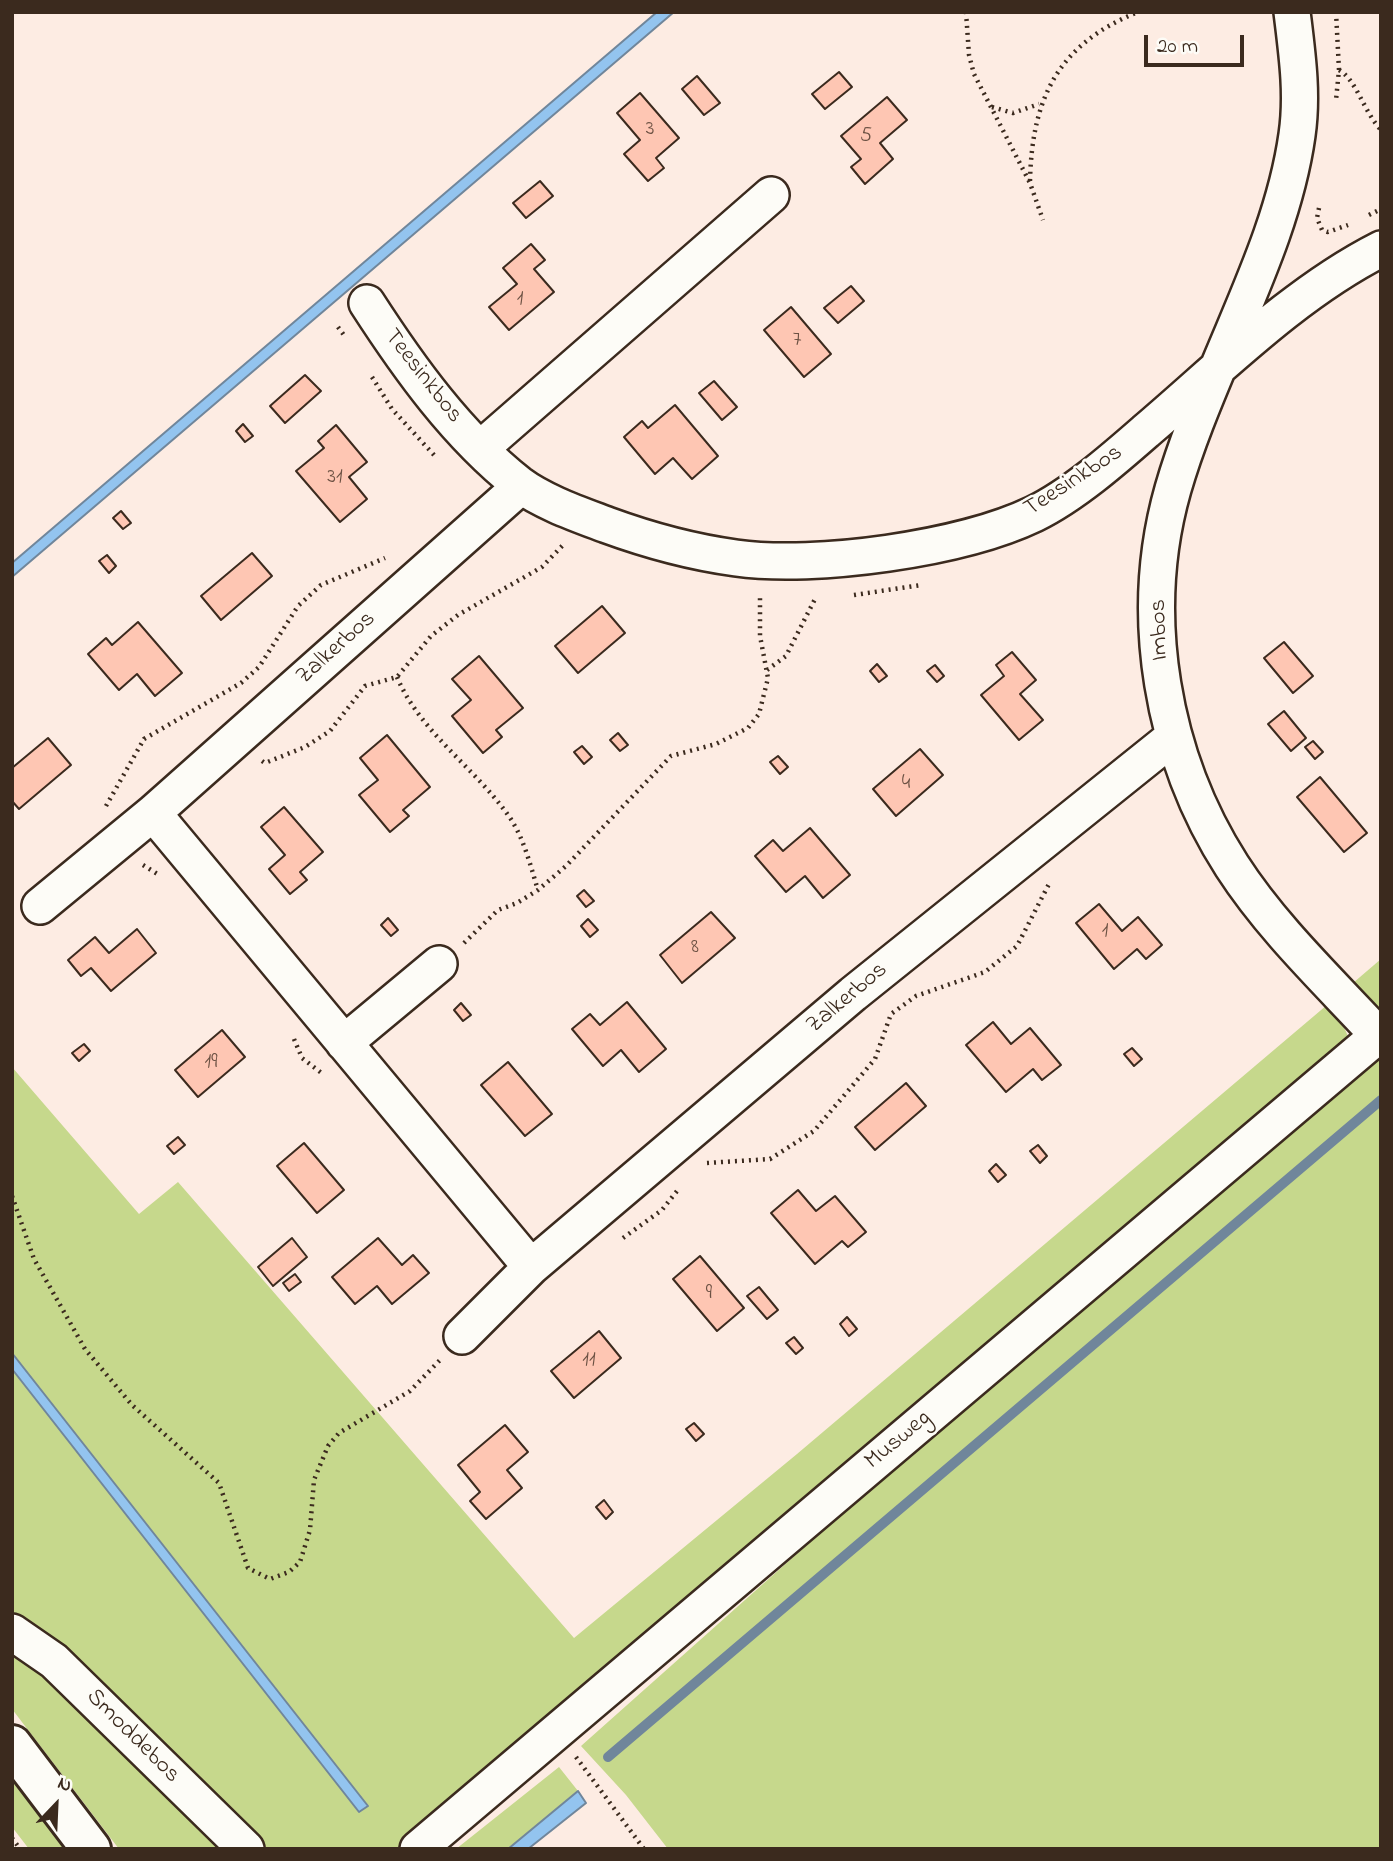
<!DOCTYPE html>
<html>
<head>
<meta charset="utf-8">
<style>
  body { margin:0 }
  #map { position:relative; width:1393px; height:1861px; overflow:hidden; background:#fdece3; font-family:"Indie Flower",sans-serif }
  canvas { display:block }
  .frame { position:absolute; inset:0; border:14px solid #3b2a1e; pointer-events:none }
  .north { position:absolute; left:21px; top:1770px; width:70px; height:70px; -webkit-text-stroke:5px #fdfcf7; paint-order:stroke; rotate:23deg; font-size:19px; font-weight:700; line-height:28px; text-align:center; color:#3b2a1e }
  .north::after { content:''; display:block; margin:auto; width:24px; height:32px; background:#3b2a1e; clip-path:polygon(50% 0,100% 100%,50% 72%,0 100%) }
  .scale { position:absolute; left:1144px; top:35px; width:100px; height:32px; box-sizing:border-box; border:4px solid #3b2a1e; border-top:0; padding-left:9px; font-size:21px; line-height:24px; white-space:nowrap; color:#3b2a1e; -webkit-text-stroke:5px #fdfcf7; paint-order:stroke }
</style>
</head>
<body>
<div id="map">
<canvas width="1393" height="1861"></canvas>
<div class="frame"></div>
<div class="north">N</div>
<div class="scale">20 m</div>
</div>
<script>
const context = document.querySelector('canvas').getContext('2d');
context.lineJoin = 'round';
function paint(path, color) { context.fillStyle = color; context.fill(path, 'evenodd'); }
function strokePath(path, color, width, dash) { context.strokeStyle = color; context.lineWidth = width; context.lineCap = dash ? 'butt' : 'round'; context.setLineDash(dash || []); context.stroke(path); }
function write(font, color, halo, rows, align = 'center') {
  context.font = font + ' "Indie Flower",sans-serif'; context.lineWidth = 5; context.setLineDash([]); context.textBaseline = 'middle'; context.strokeStyle = halo; context.fillStyle = color; for (const [text, x, y, turn = 0] of rows) {
    context.save(); context.translate(x, y); context.rotate((+turn || 0) * Math.PI / 180); context.textAlign = isNaN(turn) ? turn : align; if (halo) context.strokeText(text, 0, 0); context.fillText(text, 0, 0); context.restore();
  }
}
const green = new Path2D(`
  M1381 959V1012L1353 983Z
  M1327 1005 1343 1025 1351 1043 400 1849H259L30 1626 12 1615V1369L359 1811 367 1805 12 1353V1067L139 1214 178 1182 574 1638 797 1454Z
  M1381 1056V1849H668L626 1795 581 1746 873 1486Z
  M12 1643 231 1849H119L12 1709Z
  M12 1755 82 1849H29L12 1827Z
  M559 1767 578 1791 508 1849H456Z`);
const water = new Path2D(`
  M657 12H674L12 577V563Z
  M12 1353 368 1806 359 1812 12 1369Z
  M578 1791 586 1803 528 1849H508Z`);
const stream = new Path2D(`
  M608 1757 1381 1100`);
const building = new Path2D(`
  M839 72 852 87 825 109 812 94Z
  M697 76 720 103 704 115 682 89Z
  M640 93 679 138 656 158 664 168 648 181 624 154 640 140 617 113Z
  M887 97 907 120 880 143 893 159 865 184 851 167 861 159 841 136Z
  M540 181 553 196 526 218 513 203Z
  M531 244 545 260 534 269 554 292 509 330 489 307 517 284 503 268Z
  M851 286 864 301 838 323 824 308Z
  M791 307 831 354 804 377 764 330Z
  M305 375 321 391 285 423 270 406Z
  M714 381 737 407 722 420 699 393Z
  M675 405 718 456 692 479 673 458 655 474 624 437 642 421 648 428Z
  M243 424 253 436 245 442 236 431Z
  M336 425 367 462 349 477 367 499 340 522 296 471 324 448 318 441Z
  M121 511 131 523 123 529 113 518Z
  M252 553 272 576 221 620 201 596Z
  M107 555 116 566 109 573 99 561Z
  M602 606 625 633 578 673 555 646Z
  M138 622 182 673 155 696 137 674 119 690 88 654 106 638 112 645Z
  M1284 642 1313 676 1293 693 1264 658Z
  M1012 652 1036 680 1020 694 1043 720 1019 740 981 695 1004 676 996 665Z
  M479 656 523 708 496 730 502 737 483 753 452 716 471 700 452 679Z
  M877 664 887 676 879 682 870 671Z
  M935 665 944 676 937 682 927 671Z
  M1284 711 1306 738 1291 751 1268 724Z
  M618 733 628 745 620 751 610 740Z
  M387 735 430 787 403 810 409 816 390 832 359 795 378 780 360 758Z
  M48 738 71 765 19 809 12 801V768Z
  M1313 741 1323 752 1315 759 1305 747Z
  M582 746 592 757 584 764 574 752Z
  M920 749 943 775 896 816 873 789Z
  M778 756 788 767 780 774 770 762Z
  M1320 777 1367 833 1344 852 1297 797Z
  M284 807 323 852 300 872 307 880 290 894 269 869 285 855 261 827Z
  M810 828 850 875 823 898 805 876 786 892 755 856 773 840 783 851Z
  M584 890 594 901 586 907 577 896Z
  M1099 904 1122 931 1138 917 1162 945 1146 959 1137 949 1114 969 1076 923Z
  M711 912 735 938 682 983 660 955Z
  M388 918 398 930 391 936 381 925Z
  M588 919 598 930 590 937 581 926Z
  M137 929 156 953 111 991 91 968 81 976 68 960 95 937 109 953Z
  M627 1002 666 1049 639 1072 621 1050 603 1066 572 1029 590 1014 600 1025Z
  M461 1003 471 1015 463 1021 454 1010Z
  M993 1022 1011 1044 1030 1028 1061 1065 1042 1080 1033 1069 1006 1092 966 1045Z
  M222 1030 245 1057 198 1097 175 1070Z
  M84 1044 90 1051 79 1061 72 1053Z
  M1132 1048 1142 1059 1134 1066 1124 1054Z
  M508 1062 552 1114 525 1136 481 1085Z
  M906 1083 926 1106 875 1150 855 1127Z
  M178 1137 185 1145 174 1154 167 1146Z
  M304 1143 344 1190 317 1213 277 1166Z
  M1038 1145 1047 1156 1040 1163 1030 1151Z
  M996 1164 1006 1175 998 1182 989 1171Z
  M798 1190 816 1211 835 1196 866 1232 848 1247 842 1241 815 1264 771 1213Z
  M292 1238 307 1257 273 1286 258 1267Z
  M378 1238 402 1265 413 1255 429 1273 392 1304 377 1286 355 1304 332 1277Z
  M700 1256 744 1308 717 1331 673 1279Z
  M295 1274 301 1282 289 1291 283 1283Z
  M759 1287 778 1310 767 1319 747 1296Z
  M847 1317 857 1329 849 1336 840 1324Z
  M599 1331 621 1358 574 1398 551 1371Z
  M794 1337 803 1348 796 1354 786 1343Z
  M694 1423 704 1434 696 1441 686 1429Z
  M505 1425 528 1452 507 1470 522 1488 486 1519 470 1501 480 1492 458 1465Z
  M604 1500 613 1512 606 1519 596 1507Z`);
const path = new Path2D(`
  M966 12 969 55 974 74 1030 183 1043 220
  M1336 12 1339 70 1336 100
  M1339 70C1356 79 1364 112 1381 130
  M992 107 1013 113 1039 104
  M1030 181C1032 98 1058 44 1138 12
  M1319 208 1317 218 1322 230 1328 232 1348 225
  M1369 215 1381 209
  M338 327 346 338
  M372 377 392 409 434 455
  M854 595 921 585
  M767 670 786 656 816 597
  M397 677C420 732 475 768 508 815 524 837 530 865 538 890
  M262 761 265 763 305 747 330 731 365 686 397 677 431 636 458 615 542 567 564 544
  M106 806 144 739 241 683 259 667 298 606 321 585 385 558
  M143 865 159 875
  M464 943 498 910 517 903 538 890 566 866 671 756 716 744 748 728 759 714 768 678 760 636V595
  M294 1039 302 1058 324 1075
  M707 1163 770 1159 814 1131 875 1059 891 1014 916 996 985 972 1017 946 1050 882
  M12 1196 34 1259 85 1349 132 1405 219 1483 248 1568 270 1579 289 1572 300 1562 310 1530 314 1480 328 1446 339 1433 410 1391 441 1359
  M623 1238 662 1210 677 1191
  M576 1757 644 1849
  M12 1838 20 1849`);
const street = new Path2D(`
  M1292 12C1297 53 1303 94 1297 135 1286 213 1252 286 1222 358 1204 401 1186 444 1173 489 1137 615 1162 757 1232 866 1272 928 1328 981 1378 1035
  M367 303C409 368 457 435 519 484 543 502 578 514 607 525 648 540 692 552 736 558 816 569 961 549 1034 514 1073 495 1114 459 1146 431 1220 368 1294 293 1381 249
  M480 449 771 195
  M521 486 153 813 531 1267 853 994 1172 738
  M40 906 153 813
  M344 1043 439 964
  M462 1336 531 1267
  M12 1632 54 1661 246 1849
  M418 1849 1381 1033`);
const secondary = new Path2D(`
  M12 1745 91 1849`);
const numberNames = [
  ["3",650,131],
  ["5",866,138],
  ["1",520,301],
  ["7",797,342],
  ["31",335,479],
  ["4",906,785],
  ["1",1105,933],
  ["8",695,949],
  ["19",211,1064],
  ["9",709,1295],
  ["11",589,1362]
];
const streetNames = [
  ["Teesinkbos",422,377,52],
  ["Teesinkbos",1074,482,-33],
  ["Imbos",1161,630,-92],
  ["Zalkerbos",337,649,-42],
  ["Zalkerbos",848,999,-40],
  ["Musweg",899,1441,-40],
  ["Smoddebos",132,1737,45]
];
paint(green, '#c6d88c');
paint(water, '#93c4ef');
strokePath(water, '#70869b', 2);
strokePath(stream, '#70869b', 10);
paint(building, '#fec6b3');
strokePath(building, '#3b2a1e', 2);
strokePath(street, '#3b2a1e', 40);
strokePath(secondary, '#3b2a1e', 44);
strokePath(path, '#3b2a1e', 4.5, [2, 5]);
strokePath(street, '#fdfcf7', 35);
strokePath(secondary, '#fdfcf7', 38);
write('21px', '#6c5143', null, numberNames);
write('24px', '#3b2a1e', '#fdfcf7', streetNames);
</script>
</body>
</html>
